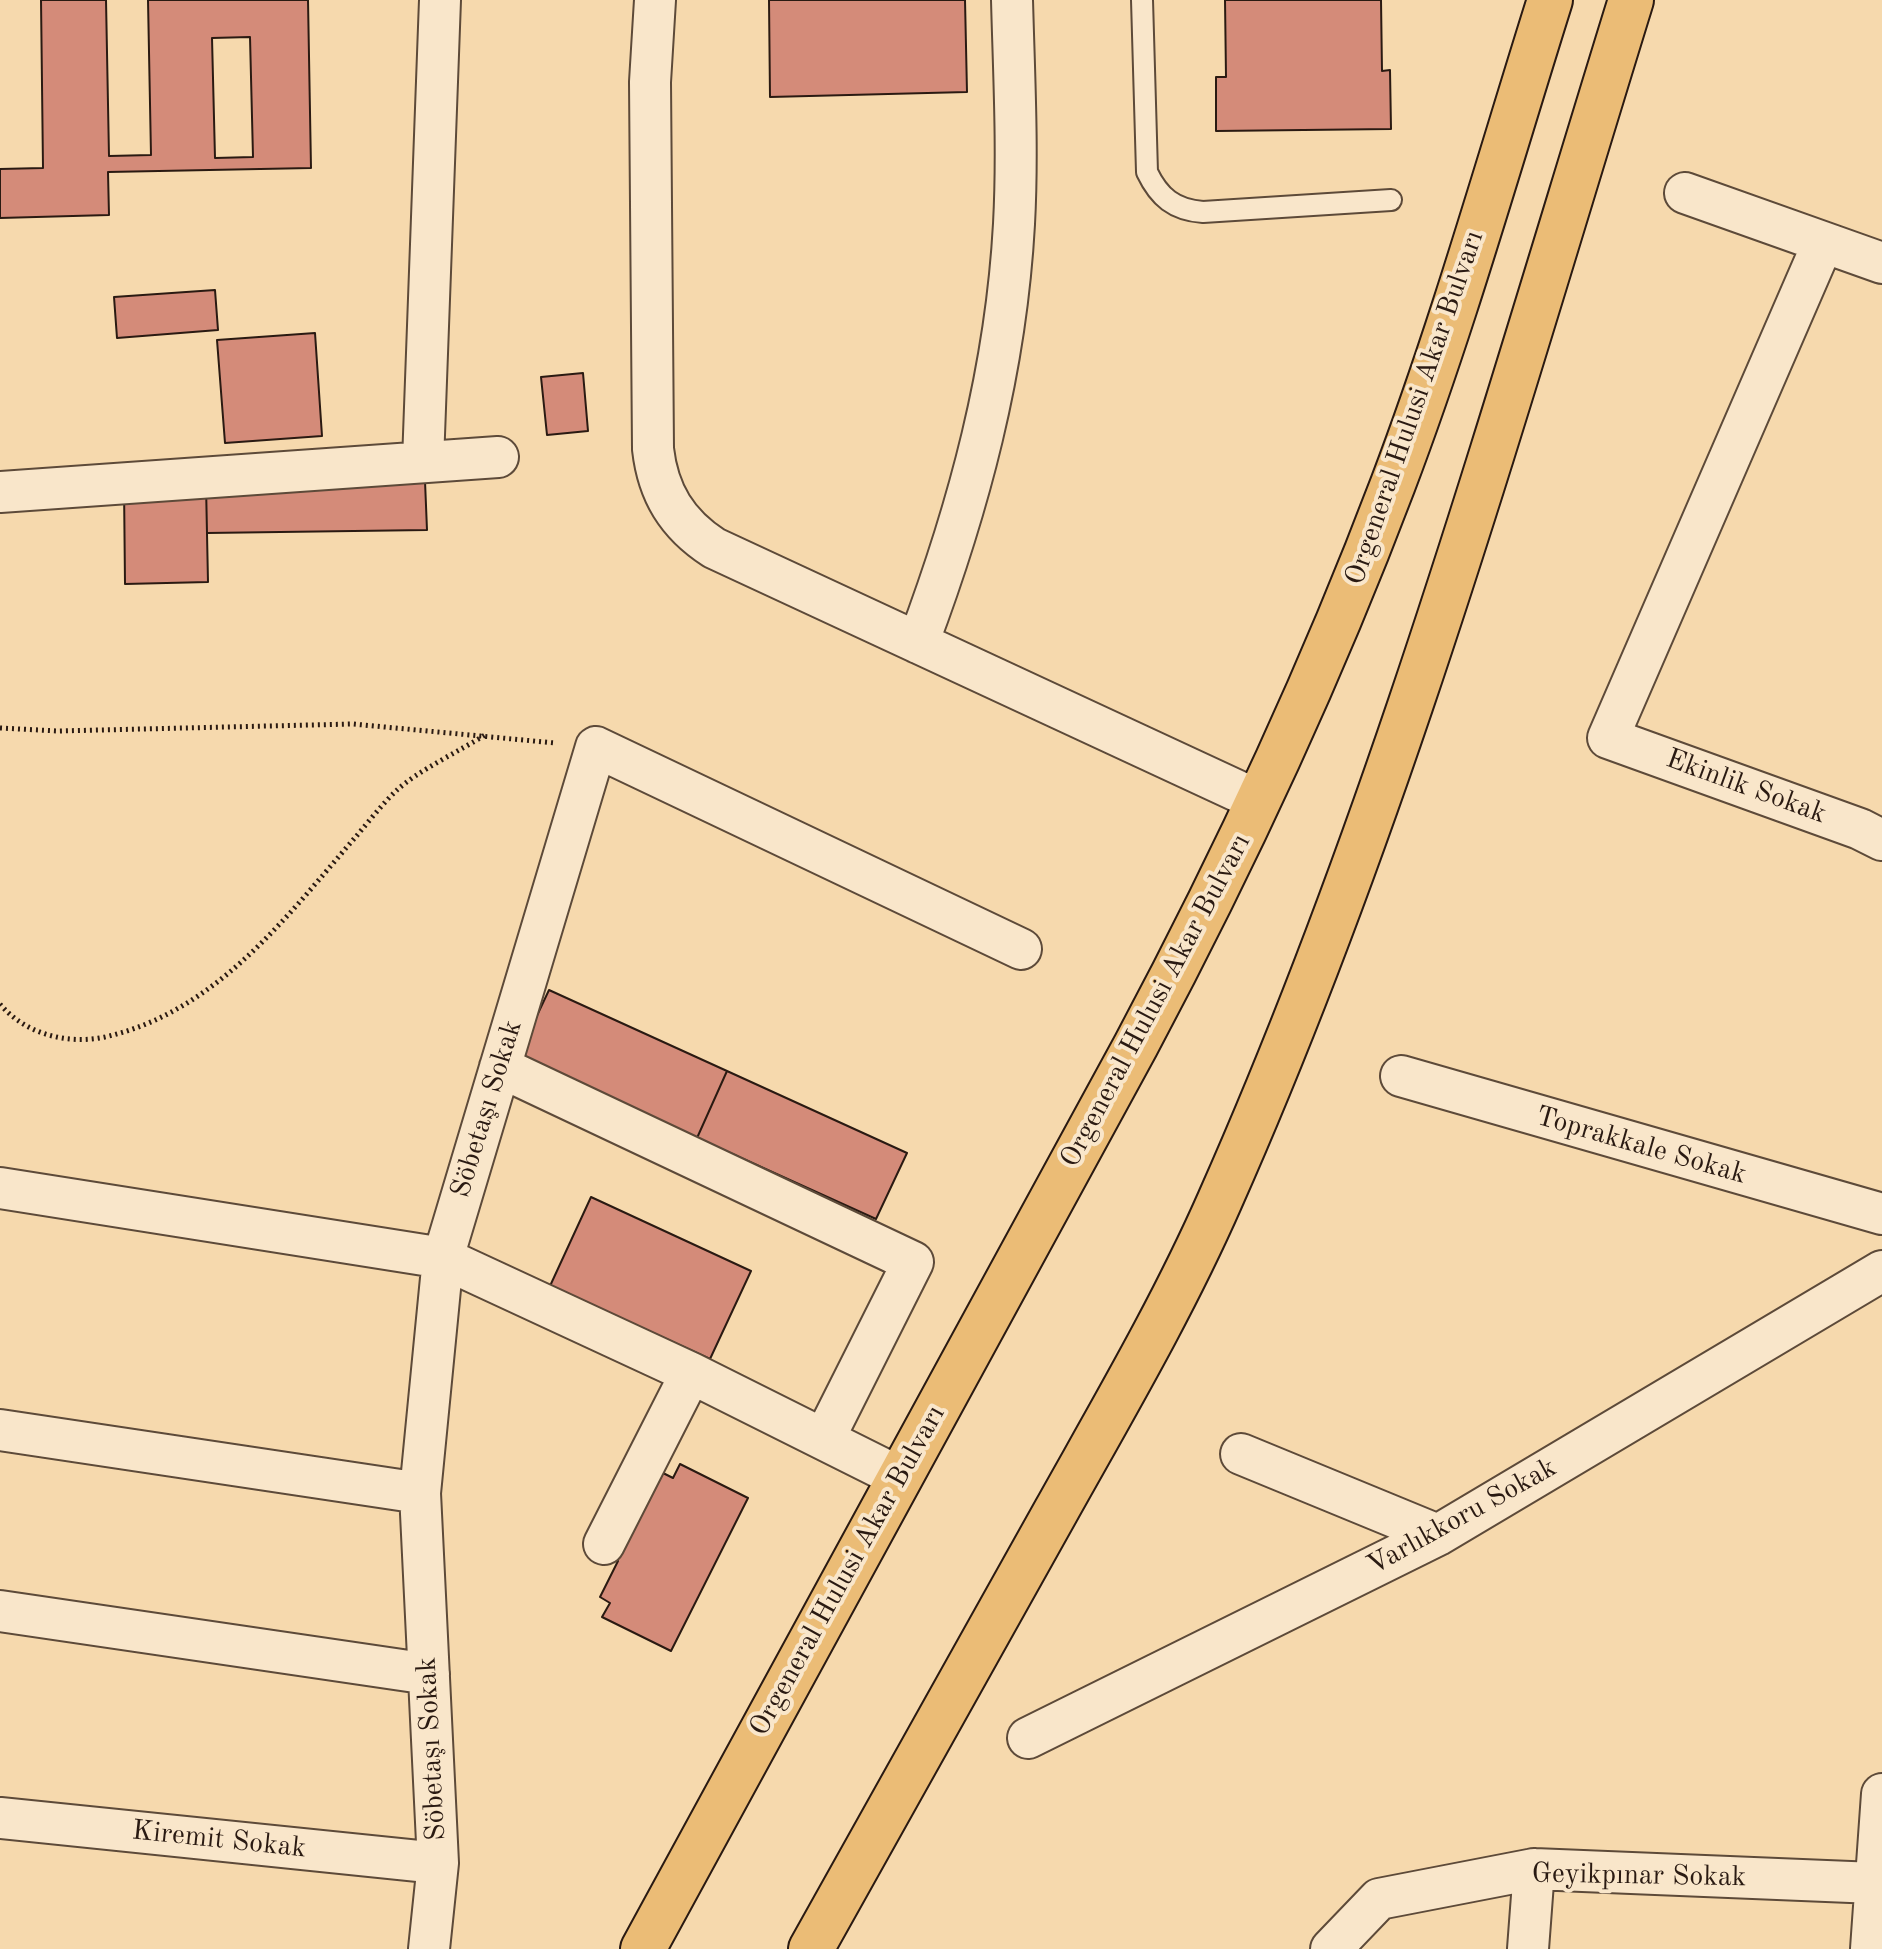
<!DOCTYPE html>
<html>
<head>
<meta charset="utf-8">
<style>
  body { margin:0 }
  canvas { display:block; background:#f6d9ad }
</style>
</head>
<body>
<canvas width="1882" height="1949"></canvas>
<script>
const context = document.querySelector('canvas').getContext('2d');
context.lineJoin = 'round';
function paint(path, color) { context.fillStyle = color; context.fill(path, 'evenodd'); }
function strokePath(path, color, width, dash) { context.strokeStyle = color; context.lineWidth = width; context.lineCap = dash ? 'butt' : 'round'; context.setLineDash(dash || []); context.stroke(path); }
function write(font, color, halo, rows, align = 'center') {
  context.font = font + ' "Old Standard TT",serif'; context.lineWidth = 8; context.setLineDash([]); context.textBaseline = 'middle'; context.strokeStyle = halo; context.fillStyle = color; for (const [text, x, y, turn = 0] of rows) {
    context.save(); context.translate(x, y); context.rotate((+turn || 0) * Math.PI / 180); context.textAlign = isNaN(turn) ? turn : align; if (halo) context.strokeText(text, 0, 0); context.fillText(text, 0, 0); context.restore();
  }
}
const building = new Path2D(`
  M41 0H106L109 156 151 155 148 0H308L311 168 108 172 109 215 0 218V169L43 168ZM250 37 253 157 215 158 212 38Z
  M769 0H965L967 92 770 97Z
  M1225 0H1381L1382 71 1390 70 1391 129 1216 131V77H1226Z
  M215 290 218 330 117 338 114 297Z
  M315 333 322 436 225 443 217 340Z
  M583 373 588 431 547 435 541 377Z
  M425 481 427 530 207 533 206 485Z
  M206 485 208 582 125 584 124 486Z
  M549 990 727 1071 697 1138 518 1056Z
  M727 1071 907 1153 876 1219 697 1138Z
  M591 1197 751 1271 710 1359 550 1286Z
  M680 1464 748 1498 671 1651 602 1617 610 1603 600 1597 618 1561 607 1555 633 1504 644 1510 663 1473 673 1478Z`);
const path = new Path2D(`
  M0 728 58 731 353 724 555 743
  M0 1004C25 1034 67 1045 105 1037 215 1012 283 921 353 840 367 824 381 805 397 790 416 772 461 750 485 735`);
const lane = new Path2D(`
  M1142 0 1147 172C1159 197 1174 210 1203 212L1391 200`);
const street = new Path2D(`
  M655 0 650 82 653 449C658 493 677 524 714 548L1259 801
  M1685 193 1882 263
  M1823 243 1608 738 1860 829 1882 840
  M423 462 440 0
  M0 492 498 457
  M918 643C969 507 1006 370 1014 224 1018 150 1014 75 1012 0
  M500 1067 913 1262 824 1439
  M1401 1076 1882 1214
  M0 1188 443 1258 691 1373 899 1477
  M0 1430 420 1493
  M1241 1454 1438 1535
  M604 1544 691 1373
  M0 1611 429 1674
  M1028 1738 1438 1535 1882 1271
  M0 1818 438 1863
  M429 1949 438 1863 420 1493 443 1258 596 747 1021 949
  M1331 1949 1379 1899 1534 1869 1875 1883
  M1528 1949 1534 1869
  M1871 1949 1882 1794`);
const primary = new Path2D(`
  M643 1949 1136 1045C1233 863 1320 677 1393 484 1453 326 1499 162 1550 0
  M811 1949C893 1803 974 1657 1056 1511 1113 1409 1173 1307 1220 1200 1392 813 1506 404 1631 0`);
const streetNames = [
  ["Orgeneral Hulusi Akar Bulvarı",1415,408,-71],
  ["Ekinlik Sokak",1746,787,20],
  ["Orgeneral Hulusi Akar Bulvarı",1156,1001,-62],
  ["Söbetaşı Sokak",487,1109,-73],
  ["Toprakkale Sokak",1641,1146,16],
  ["Varlıkkoru Sokak",1462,1517,-29],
  ["Orgeneral Hulusi Akar Bulvarı",848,1571,-61],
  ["Söbetaşı Sokak",432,1749,-93],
  ["Kiremit Sokak",219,1840,6],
  ["Geyikpınar Sokak",1639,1876,1]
];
paint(building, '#d48b79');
strokePath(building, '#2a1a12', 2);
strokePath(lane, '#5d4a39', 24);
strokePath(street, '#5d4a39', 44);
strokePath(primary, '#2a1a12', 48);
strokePath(path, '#2a1a12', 5, [2, 4]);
strokePath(lane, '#f9e6ca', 20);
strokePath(street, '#f9e6ca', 40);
strokePath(primary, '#ebbc76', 44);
write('28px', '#2a1a12', '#f9e6ca', streetNames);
</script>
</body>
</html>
